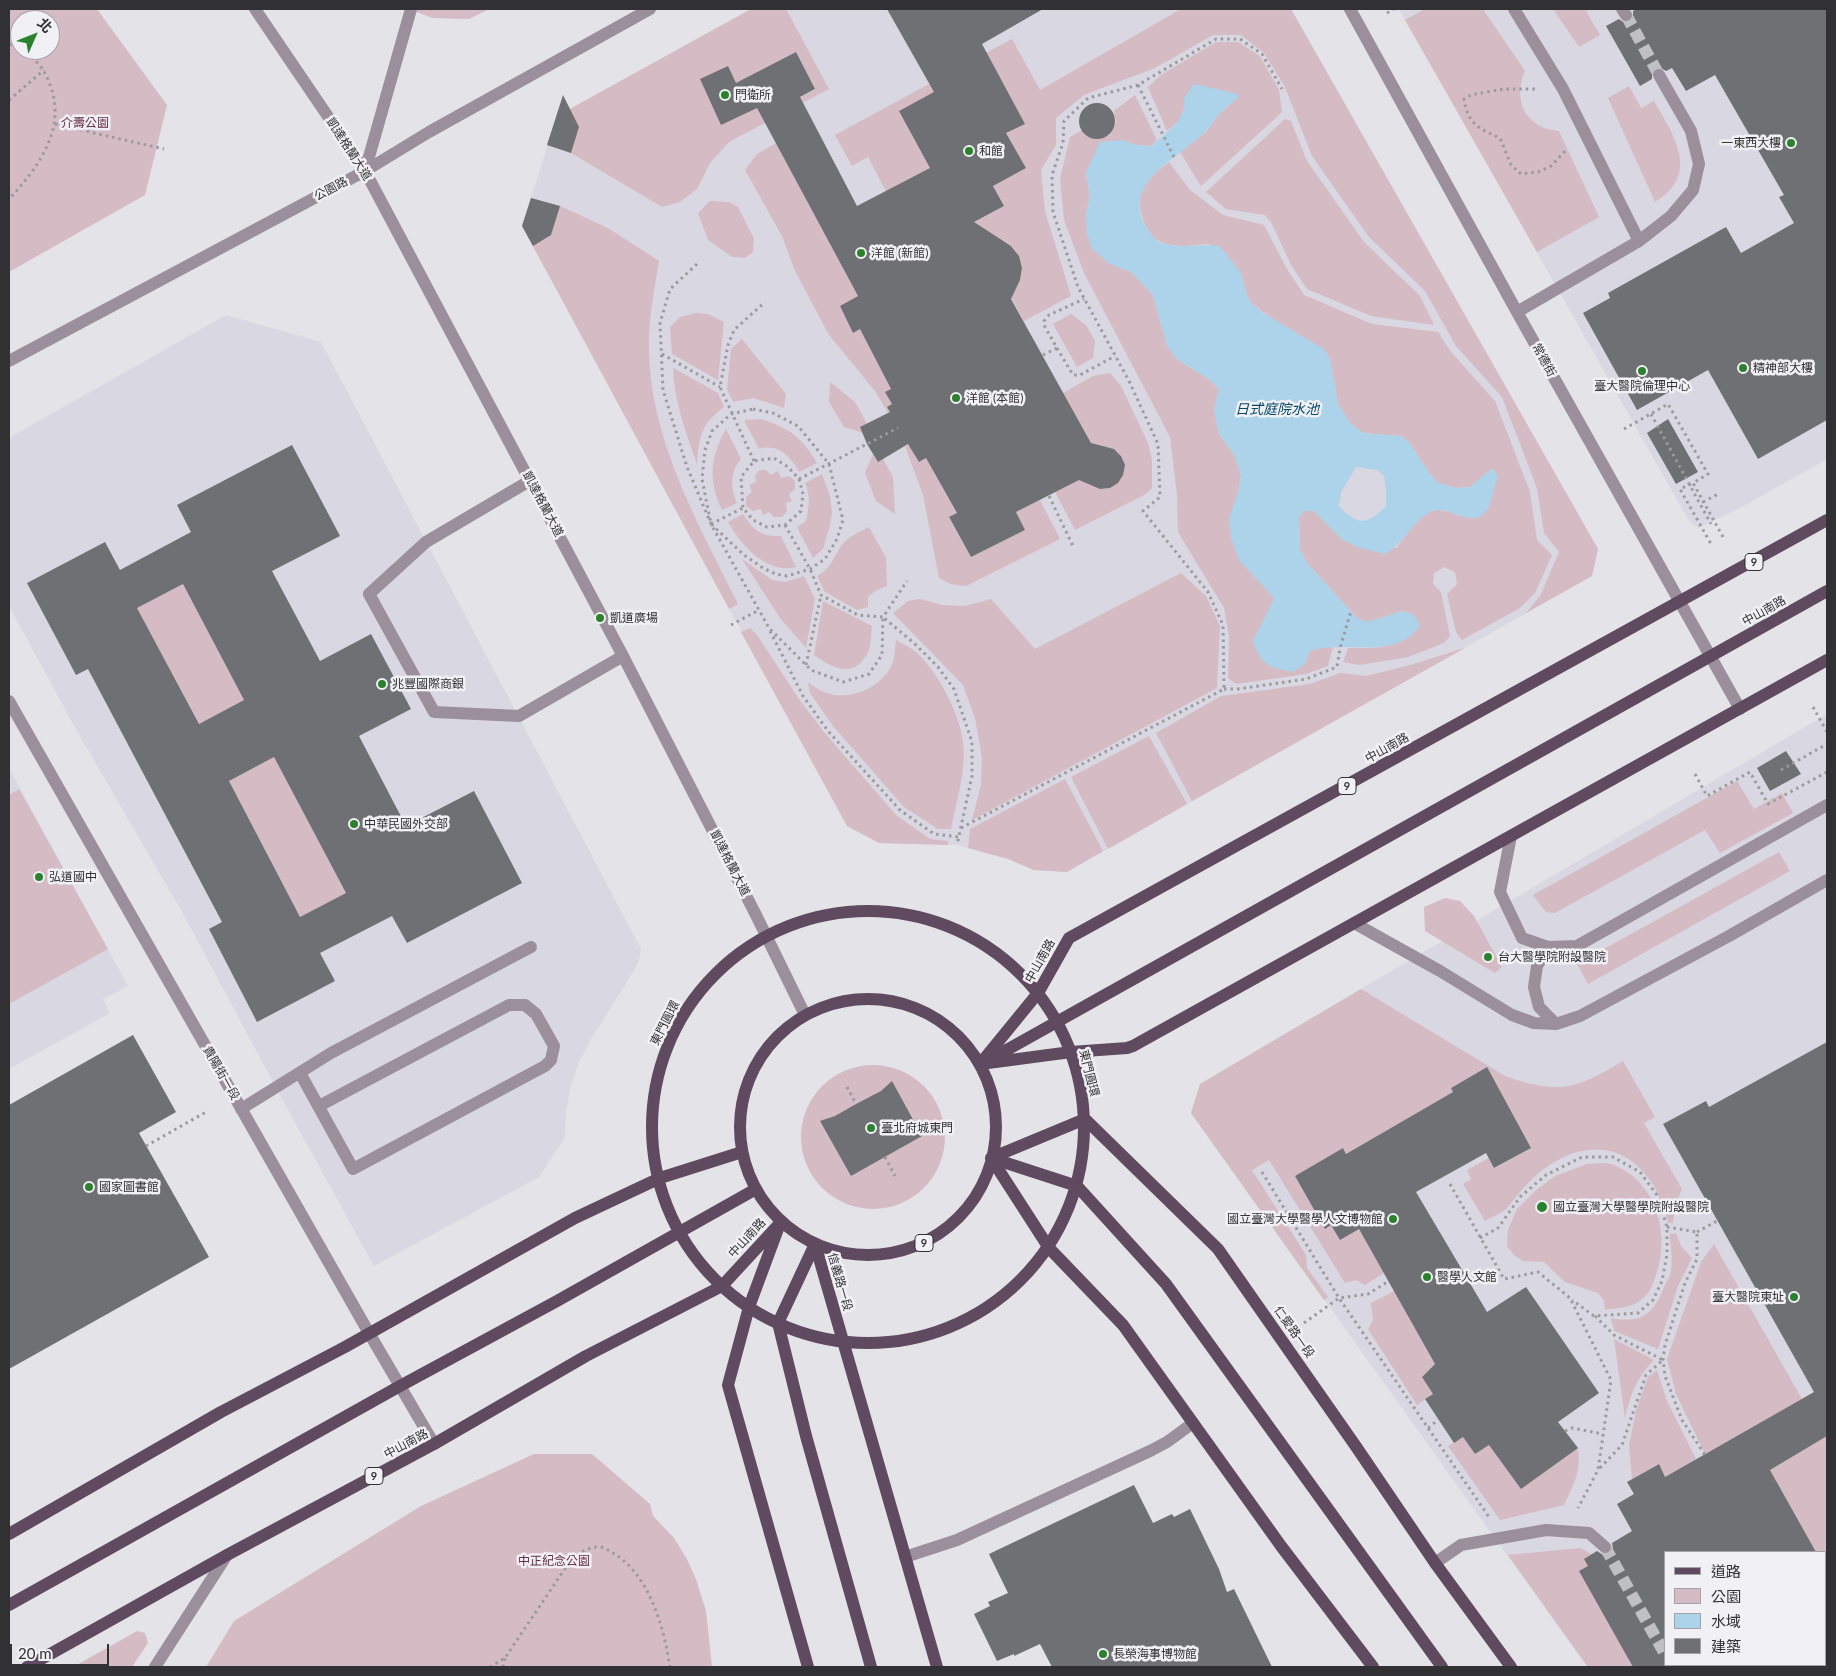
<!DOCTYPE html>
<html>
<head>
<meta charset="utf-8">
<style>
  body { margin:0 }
  #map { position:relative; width:1836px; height:1676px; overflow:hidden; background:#e4e3e7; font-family:Lato,"Noto Sans TC",sans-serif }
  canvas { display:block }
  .frame { position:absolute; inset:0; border:10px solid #313032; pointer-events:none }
  .legend { position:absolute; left:1664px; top:1551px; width:162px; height:115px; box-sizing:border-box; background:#f1f0f4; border:1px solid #a4a3a6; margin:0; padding:6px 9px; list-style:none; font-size:15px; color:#313032 }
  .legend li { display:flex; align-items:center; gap:10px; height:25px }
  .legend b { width:25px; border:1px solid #a4a3a6 }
  .north { position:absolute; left:10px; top:10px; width:50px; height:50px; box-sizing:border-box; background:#f1f0f4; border:1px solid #a4a3a6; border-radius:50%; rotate:46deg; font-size:14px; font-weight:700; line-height:20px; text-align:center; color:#313032 }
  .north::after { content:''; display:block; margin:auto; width:18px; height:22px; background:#2b812e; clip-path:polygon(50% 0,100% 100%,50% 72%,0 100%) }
  .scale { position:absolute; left:10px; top:1644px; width:99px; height:22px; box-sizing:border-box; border:2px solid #313032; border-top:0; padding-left:6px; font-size:15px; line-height:18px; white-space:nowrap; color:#313032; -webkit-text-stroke:4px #f1f0f4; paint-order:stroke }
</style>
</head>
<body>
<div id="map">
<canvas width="1836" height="1676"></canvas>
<div class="frame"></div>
<ul class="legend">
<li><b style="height:6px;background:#5f4a60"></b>道路</li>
<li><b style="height:14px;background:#d5bbc4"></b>公園</li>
<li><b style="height:14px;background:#acd3ea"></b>水域</li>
<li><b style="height:14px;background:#6f7073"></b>建築</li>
</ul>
<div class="north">北</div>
<div class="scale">20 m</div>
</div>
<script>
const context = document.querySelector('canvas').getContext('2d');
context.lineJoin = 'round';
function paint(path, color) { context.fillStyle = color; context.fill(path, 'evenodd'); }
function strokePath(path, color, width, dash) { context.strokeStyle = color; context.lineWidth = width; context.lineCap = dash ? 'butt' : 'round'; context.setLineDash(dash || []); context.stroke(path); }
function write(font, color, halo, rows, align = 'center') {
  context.font = font + ' Lato,"Noto Sans TC",sans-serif'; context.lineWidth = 5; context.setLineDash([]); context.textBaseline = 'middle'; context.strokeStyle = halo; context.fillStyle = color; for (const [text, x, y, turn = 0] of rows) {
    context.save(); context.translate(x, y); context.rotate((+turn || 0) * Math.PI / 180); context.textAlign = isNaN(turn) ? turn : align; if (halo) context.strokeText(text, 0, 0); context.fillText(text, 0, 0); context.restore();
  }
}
const built = new Path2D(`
  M751 9H1291L1598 549 1592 576 1067 872 1034 870 1008 859 957 845 879 843 847 826 522 226 557 116Z
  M1399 9H1827V459L1738 509 1699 528 1689 521Z
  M226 315 321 342 641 949 639 961 632 974 593 1036 579 1062 571 1085 566 1112 565 1137 539 1177 374 1266 276 1088 185 917 77 731 9 606V438Z
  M1827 714V1667H1587L1191 1113 1200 1084ZM1665 1552H1825V1665H1665Z
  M9 768 128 986 103 999 110 1013 9 1069Z`);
const green = new Path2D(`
  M9 9H97L167 105 145 195 9 272ZM20 20H50V50H20Z
  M408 9H489L469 19 433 18Z
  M751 9H786L829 89 729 142 710 163 697 189 680 202 662 207 571 153 547 145 557 116ZM796 52 815 90 769 113 750 76Z
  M1181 9H1291L1598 549 1592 576 1526 613 1540 596 1559 552 1544 533 1537 488 1502 397 1456 346 1425 291 1369 237 1312 156 1285 87 1264 53 1241 35H1213L1155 68 1084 95 1056 118V145L1041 170 1045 211 1071 296 1024 321 1010 296C1018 288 1023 276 1021 264 1012 224 966 239 936 243L1004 206 993 186 1026 168 1006 133 1024 124 991 62 900 111 930 168 889 197 868 157 852 166 835 135 1012 39 1040 90Z
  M1425 9H1483L1525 71C1516 91 1519 115 1540 126 1545 129 1553 130 1559 131L1599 217 1537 252 1405 20Z
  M1553 9H1591L1586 11 1600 35 1579 47Z
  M1216 42H1238L1260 56 1279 90 1282 112 1201 186 1180 152 1206 132 1218 115 1238 98 1185 107 1179 121 1167 131 1148 87 1161 75Z
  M1629 86 1641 108 1654 101C1674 136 1701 174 1655 202L1608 98Z
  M1135 95 1157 140 1151 146 1135 145 1123 140 1086 173 1090 197 1086 214 1108 263 1131 272 1153 295 1167 346 1177 359 1210 380 1219 389 1214 410 1219 434 1235 456 1241 476 1238 492 1239 560 1275 598 1253 641 1305 664 1310 651 1323 647H1333L1328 666 1306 674 1236 684 1228 678 1229 637 1224 608 1178 532 1177 495 1170 437 1084 273 1064 220 1060 179 1070 137 1082 130 1085 135 1098 139 1110 135 1116 123 1114 111Z
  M1285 119 1291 121 1307 161 1364 242 1420 296 1434 325 1371 316 1307 289 1291 265 1271 222 1265 215 1226 209 1206 192Z
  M776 143 858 296 840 306 853 333 860 329 891 389 886 392 892 404 890 412 888 413 875 391 829 335 795 271 782 236 745 170 757 154Z
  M1169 162 1190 190 1223 215 1264 225 1287 269 1304 295 1372 324 1438 332 1451 352 1495 401 1530 492 1537 540 1552 555 1535 593 1520 608 1462 640 1456 632 1447 594 1457 584 1455 572 1444 567 1434 573 1433 584 1441 592 1450 636 1444 643 1408 657 1359 665 1343 662 1348 648C1378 648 1387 649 1414 633L1403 611 1368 622 1358 619 1307 563 1300 550 1299 517 1304 511H1314L1343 540 1396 548C1406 537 1417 515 1432 511 1441 508 1452 513 1460 516L1493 468 1470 487 1456 488 1438 483 1428 471 1409 442 1401 436 1363 433 1350 423 1338 404 1330 359 1252 304 1247 295 1241 273 1209 244C1193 245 1173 249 1159 241 1146 235 1136 206 1141 193 1145 182 1159 169 1169 162Z
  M531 198 560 206 608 228 659 261C654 291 648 321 649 352 651 442 699 525 738 604L729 609 522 226Z
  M710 201 729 202 738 207 754 239 753 252 745 258 732 257 708 240 698 213Z
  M696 313 708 314 724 322 718 380 672 354 670 327 680 317Z
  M1071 314 1086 325 1095 341 1093 358 1077 367 1053 324Z
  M742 339 786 394 784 408 753 398 733 402 727 389 731 349Z
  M673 368 718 393 724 407C701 424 699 436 697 464 686 433 674 401 673 368Z
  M1110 373 1121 386 1148 443 1152 460V488L1146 494 1075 530 1055 492 1084 477C1119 518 1147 438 1094 448L1063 393 1093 376Z
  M830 382 855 402 867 424 860 428 863 433 844 427 829 402Z
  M761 419C789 428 802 437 817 463L799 472C791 456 777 443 759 449L744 420Z
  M726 429 741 459C730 472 730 487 737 503L722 510C708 481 710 457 726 429Z
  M909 445 919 462 926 458 957 513 949 518 971 557 1025 530 1016 512 1040 500 1060 539 966 586 951 584 939 578 923 495 905 446Z
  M873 454 877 461 883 459 893 477 895 514 876 501 865 473Z
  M760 470H766L771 475 778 471 781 478 789 476 795 481V489L789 494 792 501 786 503 787 511 782 517H774L769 512 763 515 761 509 753 511 746 506V497L752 492 749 485 756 482 755 475Z
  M822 474 830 496 832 513 829 529 823 549 813 558 797 527 806 521C809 507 811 496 805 483Z
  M743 514C753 530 761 537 781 536L796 567C767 575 740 544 728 522Z
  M869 527 886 558 887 586 875 591 868 597V607L857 610 825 592 817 576C833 567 832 558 842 545 848 536 860 532 869 527Z
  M742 559 772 580 785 582 804 576 815 599 806 648 780 618Z
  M1181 573 1206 596 1220 626 1217 688 972 820 981 785 982 758 975 718 963 685 893 613 908 601 920 599 942 605 965 606 991 599 1035 649Z
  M183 584 244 700 199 724 137 608Z
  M823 601 872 626C871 634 871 643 869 650 868 654 865 657 863 660 849 678 828 665 814 655Z
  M750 628 757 635 799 699 824 732 896 815 930 839 948 841V845L879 843 847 826 741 632Z
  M896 640C902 644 910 647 916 652 938 672 959 712 963 742 967 768 956 803 951 829H938L904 807 833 726 810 693 808 682C813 686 819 690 824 692 850 703 886 686 894 659 895 653 895 646 896 640Z
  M1465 648 1192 801 1156 733 1221 696 1310 684 1340 673 1366 676 1410 665Z
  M1149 736 1187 804 1108 849 1071 777Z
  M274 757 346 893 300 917 229 781Z
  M1065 779 1103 851 1067 872 1034 870 1008 859 968 848 970 829Z
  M1737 781 1754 809 1782 793 1793 813 1720 853 1705 830 1555 913 1546 912 1533 895Z
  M19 789 108 949 9 1004V795Z
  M1779 852 1790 871 1588 984 1577 964Z
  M1445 898 1460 901 1474 916 1502 967 1495 973 1425 931 1424 907Z
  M1361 989 1505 1076C1530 1085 1559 1093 1585 1081 1598 1076 1611 1068 1623 1061L1655 1117 1644 1123 1682 1189 1676 1204 1673 1223H1668C1655 1161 1605 1127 1548 1166 1537 1173 1528 1183 1520 1192 1515 1198 1510 1205 1505 1210 1499 1214 1491 1217 1485 1221L1463 1184 1471 1179 1467 1170 1489 1158 1495 1168 1531 1148 1486 1067 1451 1088 1453 1092 1346 1154 1343 1148 1295 1176 1325 1229 1331 1225 1359 1229 1384 1273 1365 1285 1356 1280 1345 1283 1269 1160 1252 1170 1306 1255 1307 1268 1328 1297 1324 1300 1191 1113 1200 1084Z
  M801 1137a72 72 0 1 1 144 0a72 72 0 1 1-144 0Z
  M1587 1164C1595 1164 1607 1162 1614 1165 1658 1183 1671 1237 1655 1278 1651 1289 1648 1296 1638 1302 1630 1308 1614 1308 1605 1310L1604 1301 1598 1293 1565 1282 1544 1262 1523 1261 1514 1255 1507 1246 1508 1230 1517 1209 1535 1191 1555 1176Z
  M1676 1233 1681 1246 1692 1258 1678 1286 1658 1349 1614 1331 1611 1318C1641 1324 1654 1314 1664 1287 1667 1281 1671 1275 1671 1269 1673 1258 1670 1245 1670 1234Z
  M1714 1244 1802 1399 1705 1454 1676 1394 1667 1359 1701 1262Z
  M1394 1291 1435 1364 1422 1377 1433 1394 1417 1405 1368 1329 1373 1320 1371 1303Z
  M1614 1339 1654 1360C1636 1379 1631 1393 1625 1418Z
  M1657 1370 1667 1401 1696 1459 1665 1477 1658 1464 1632 1479 1629 1446 1636 1410 1648 1377Z
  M1827 1436V1572L1825 1567V1552H1816L1770 1470Z
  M1463 1437 1475 1454 1489 1445 1578 1448C1581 1472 1574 1484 1564 1505L1500 1520 1448 1446Z
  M534 1454H592L650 1504 653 1516 674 1538 687 1559 696 1579 706 1611 712 1667H206L234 1621 421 1506Z
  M1580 1548 1592 1554 1654 1667H1588L1508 1555Z
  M137 1631 145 1633 148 1643 132 1667H73Z`);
const water = new Path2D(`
  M1194 84 1238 94V98C1231 104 1223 109 1218 116 1213 121 1211 127 1206 131 1184 155 1125 179 1143 221 1146 227 1153 238 1159 242 1178 250 1201 243 1220 246L1241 273 1247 295 1252 304 1262 312 1325 350 1330 359 1338 404 1350 423 1363 433 1400 436 1409 442 1428 471 1438 483 1456 488 1470 487 1493 468 1498 476C1495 485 1493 496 1489 506 1476 535 1448 502 1430 512 1411 523 1405 543 1385 554L1357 547 1343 540 1314 511H1304L1299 517 1300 550 1307 563 1358 619C1362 620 1366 622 1370 621 1388 618 1411 599 1420 626 1393 662 1346 639 1310 651L1305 664 1293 672C1268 667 1263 667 1253 642L1274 598 1239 560 1231 538 1229 518 1238 492 1241 476 1235 456 1219 434 1214 410 1219 389 1210 380 1177 359 1167 346 1153 295 1131 272 1108 263 1092 248 1087 234 1086 214 1090 197 1086 173 1100 142 1123 140 1135 145 1152 146C1167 131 1187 121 1184 98ZM1356 467 1377 470 1384 476 1386 489V506C1368 525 1357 526 1339 506L1341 492Z`);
const building = new Path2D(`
  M887 9H1043L982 44 1025 124 1006 133 1026 168 993 186 1004 206 974 222 1011 246 1019 256 1022 268 1020 280 1011 299 1091 443 1114 449 1121 456 1125 465 1123 475 1118 483 1110 488 1100 489 1079 480 1016 512 1025 530 971 557 949 517 957 513 926 458 919 462 908 444 878 462 867 444 860 427 890 412 887 407 892 404 885 392 891 389 860 329 853 333 840 306 858 296 757 108 721 125 700 79 728 66 736 83 796 52 815 89 800 97 857 206 930 168 899 111 934 92Z
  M1636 9H1827V420L1758 459 1708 370 1637 410 1583 313 1610 298 1608 293 1726 227 1741 253 1794 223 1779 197 1784 195 1715 75 1686 91 1672 68 1666 71 1659 67 1652 71V79L1640 86 1606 26 1619 19 1623 22H1630L1633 18V11Z
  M563 95 579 127 571 153 547 145Z
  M1079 121a18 18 0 1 1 36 0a18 18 0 1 1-36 0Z
  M531 198 560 206 551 235 533 246 522 226Z
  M1668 419 1698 472 1676 484 1647 433Z
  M292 445 340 536 272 571 320 661 371 634 411 709 359 736 406 826 474 791 522 883 407 943 392 916 320 953 335 981 257 1022 209 929 222 922 88 669 76 675 27 583 105 542 120 570 191 532 177 505ZM183 584 244 700 199 724 137 608ZM274 757 346 893 300 917 229 781Z
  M1786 751 1801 774 1770 791 1757 768Z
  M133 1035 176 1112 139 1133 209 1257 9 1369V1105Z
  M1827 1042V1436L1770 1470 1816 1552H1665V1667H1633L1579 1571 1588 1566 1584 1559 1597 1551 1603 1555 1608 1554 1613 1549 1612 1543 1632 1531 1617 1504 1634 1494 1627 1482 1659 1464 1665 1477 1814 1392 1663 1124 1706 1101 1709 1107Z
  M1487 1067 1531 1148 1494 1168 1486 1153 1416 1192 1487 1312 1526 1287 1599 1393 1558 1422 1578 1448 1521 1489 1489 1445 1475 1454 1463 1437 1454 1443 1425 1399 1433 1394 1422 1377 1435 1364 1359 1229 1340 1240 1331 1225 1325 1229 1295 1176 1343 1148 1346 1154 1453 1092 1451 1088Z
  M892 1081 922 1136 851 1176 820 1121 835 1116 856 1104 881 1091Z
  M1134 1485 1153 1523 1172 1514 1174 1517 1190 1509 1219 1569 1227 1592 1234 1589 1272 1667H1052L1040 1644 1014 1656V1654L997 1661 974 1614 990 1606 988 1602 1008 1593 989 1554Z`);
const minorTunnel = new Path2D(`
  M1626 15 1659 75
  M1605 1547 1665 1654
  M1671 1665 1672 1667`);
const path = new Path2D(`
  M1387 13 1394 9
  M9 44C28 52 42 63 49 82 68 127 39 167 9 199
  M1138 85 1174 157
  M1535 89C1518 89 1504 88 1487 92 1477 94 1473 93 1464 99 1468 124 1478 128 1500 138L1511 165 1521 174 1538 172 1551 166 1567 149
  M9 100 44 70
  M55 124 164 149
  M697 264 670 289 660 323 663 390 687 467 711 524 769 628 811 670 843 682 869 674 882 655 883 617 915 644 938 667 954 689 972 742V776L957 845
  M1057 348 1073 375H1080L1115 356
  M662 354 720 387
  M1043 355 1057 348 1045 327 1044 321 1049 315 1084 299
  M753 409 773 413 798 426 829 464 843 520 837 539 825 559 810 569 787 576 776 574 763 568 744 555 711 524 702 479 705 450 712 431 731 414Z
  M1651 414 1711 524
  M1624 429 1668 404 1708 474 1693 483 1723 537
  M754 461 720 387 728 345 734 330 765 302
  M799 479 803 494 801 511 785 525 767 527 753 520 743 508 741 477 754 461 774 458 788 467 799 479 898 428
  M1691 484 1680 489 1711 544
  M1049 496 1073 546
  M1703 502 1720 493
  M711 524 743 508
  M785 525 810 569 821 595 858 615 883 617 907 581
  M731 625 759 610
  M770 631 803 696 828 731 900 810 934 834 959 837
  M806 665 821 595
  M1224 689H1238L1306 679 1337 667 1340 648 1351 611
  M1813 707 1827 732
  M1781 770 1827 744
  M1695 774 1707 796 1750 772 1768 804 1827 772
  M961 828 1224 689 1223 625 1208 592 1143 511 1160 497 1158 444 1129 381 1078 287 1053 212 1052 175 1063 143 1064 121 1088 98 1138 85 1216 39H1240L1262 54 1282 89
  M847 1087 856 1104
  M146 1146 206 1112
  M885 1157 895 1176
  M1262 1172 1339 1298 1489 1517
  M1450 1184 1504 1279 1538 1272 1570 1298 1611 1380 1598 1470 1578 1508
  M1667 1227 1697 1232V1259L1685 1283 1665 1345 1663 1360 1665 1376 1682 1420 1705 1455
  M1697 1232 1717 1221
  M1480 1238 1498 1228 1520 1197 1546 1175 1582 1157H1613L1640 1172 1657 1195 1667 1227V1254L1662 1281 1653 1300 1638 1313 1594 1316 1572 1300
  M1595 1316 1614 1335 1663 1360 1646 1375 1622 1445 1599 1469
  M1304 1323 1339 1298 1368 1294 1389 1281
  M1428 1428 1438 1420
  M1565 1431 1572 1428 1603 1434
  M490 1667 505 1658 570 1561C579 1554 588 1546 600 1547 604 1547 608 1550 611 1552 649 1572 664 1628 670 1667
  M503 1667 505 1658`);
const minor = new Path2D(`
  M255 9 365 171 623 656 756 915 805 1015
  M1350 9 1517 312 1740 709
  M1514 9 1563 89 1639 241 1517 312
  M1622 9 1626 15
  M365 171 411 9
  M1639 241 1671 216 1693 190 1699 164 1691 131 1659 75
  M9 361 365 171 429 132 650 9
  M531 480 426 542 369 594 434 712 519 716 623 656
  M9 701 369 1333 434 1444
  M1511 836 1500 892 1522 938 1548 947 1577 946 1827 805
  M1354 923 1440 971 1512 1015 1534 1023 1556 1024 1580 1016 1729 936 1827 880
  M1548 947 1537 966 1534 987 1539 1007 1556 1024
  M300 1073 353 1169 545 1066 551 1060 554 1046 536 1014 525 1005H509L319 1106
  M241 1109 331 1053 531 947
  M905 1557 957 1540 1150 1451 1167 1442 1193 1423
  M1435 1563 1461 1545 1546 1530 1589 1533 1605 1547
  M155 1667 227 1555`);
const major = new Path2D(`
  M652 1127a216 216 0 1 1 432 0a216 216 0 1 1-432 0Z
  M740 1127a128 128 0 1 1 256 0a128 128 0 1 1-256 0Z
  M987 1061 1827 591
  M988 1063 1071 1052 1127 1048 1133 1046 1827 660
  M980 1064 1038 993 1069 938 1827 520
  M1085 1119 1218 1249 1357 1448 1435 1563 1511 1667
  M991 1158 1077 1186 1166 1284 1442 1667
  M991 1158 1049 1248 1123 1325 1281 1546 1373 1667
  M991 1158 1085 1119
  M778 1229 749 1307 728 1385 808 1667
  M815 1244 778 1323 806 1436 871 1667
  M815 1244 937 1667
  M9 1534 221 1412 345 1347 575 1218 660 1178 742 1152
  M9 1605 400 1386 557 1301 756 1189
  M27 1667 227 1555 434 1444 586 1356 722 1286 781 1222`);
const markers = [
  [725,95,5,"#2b812e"],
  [1791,143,5,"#2b812e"],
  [969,151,5,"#2b812e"],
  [861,253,5,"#2b812e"],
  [1743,368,5,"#2b812e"],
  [1642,371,5,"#2b812e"],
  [956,398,5,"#2b812e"],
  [600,618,5,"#2b812e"],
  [382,684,5,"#2b812e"],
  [354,824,5,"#2b812e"],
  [39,877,5,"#2b812e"],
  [1488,957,5,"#2b812e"],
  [871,1128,5,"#2b812e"],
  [89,1187,5,"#2b812e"],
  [1542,1207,6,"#2b812e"],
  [1393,1219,5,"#2b812e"],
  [1427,1277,5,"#2b812e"],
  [1794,1297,5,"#2b812e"],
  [1103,1654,5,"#2b812e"]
];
const shields = [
  [1754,562,18],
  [1347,786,18],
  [924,1243,18],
  [374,1476,18]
];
const shieldNames = [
  ["9",1754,562],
  ["9",1347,786],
  ["9",924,1243],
  ["9",374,1476]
];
const poiNames = [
  ["門衛所",735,95],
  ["一東西大樓",1781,143,"right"],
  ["和館",979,151],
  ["洋館 (新館)",871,253],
  ["精神部大樓",1753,368],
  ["臺大醫院倫理中心",1642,386,"center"],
  ["洋館 (本館)",966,398],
  ["凱道廣場",610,618],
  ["兆豐國際商銀",392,684],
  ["中華民國外交部",364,824],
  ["弘道國中",49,877],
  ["台大醫學院附設醫院",1498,957],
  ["臺北府城東門",881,1128],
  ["國家圖書館",99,1187],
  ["國立臺灣大學醫學院附設醫院",1553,1207],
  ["國立臺灣大學醫學人文博物館",1383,1219,"right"],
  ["醫學人文館",1437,1277],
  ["臺大醫院東址",1784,1297,"right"],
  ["長榮海事博物館",1113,1654]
];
const parkNames = [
  ["介壽公園",85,123],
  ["中正紀念公園",554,1561]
];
const streetNames = [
  ["凱達格蘭大道",349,149,57],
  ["公園路",331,189,-28],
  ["常德街",1544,360,61],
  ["凱達格蘭大道",543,504,62],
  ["中山南路",1764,611,-29],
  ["中山南路",1387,748,-29],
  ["凱達格蘭大道",730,863,63],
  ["中山南路",1040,961,-61],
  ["東門圓環",665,1023,-63],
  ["貴陽街一段",221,1073,60],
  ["東門圓環",1089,1073,76],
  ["中山南路",747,1238,-47],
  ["信義路一段",840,1282,74],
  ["仁愛路一段",1294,1332,55],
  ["中山南路",406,1444,-28]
];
const waterNames = [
  ["日式庭院水池",1277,409]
];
paint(built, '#d9d7e1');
paint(green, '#d5bbc4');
paint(water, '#acd3ea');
paint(building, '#6f7073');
strokePath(minorTunnel, '#c0bfc3', 12, [12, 6]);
strokePath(path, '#9b9a9d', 3, [2.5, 4]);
strokePath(minor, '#9b8f9b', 12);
strokePath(major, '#5f4a60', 12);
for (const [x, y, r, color] of markers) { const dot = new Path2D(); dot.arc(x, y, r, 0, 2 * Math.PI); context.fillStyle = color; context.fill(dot); strokePath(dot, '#f1f0f4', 2); }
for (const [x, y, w] of shields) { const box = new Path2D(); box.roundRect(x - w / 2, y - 8.5, w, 17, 4); context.fillStyle = '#f1f0f4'; context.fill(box); strokePath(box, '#313032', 1); }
write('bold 11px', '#313032', null, shieldNames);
write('12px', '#313032', '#f1f0f4', poiNames, 'left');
write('12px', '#652f45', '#f1f0f4', parkNames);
write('12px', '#313032', '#f1f0f4', streetNames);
write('italic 14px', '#004867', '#f1f0f4', waterNames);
</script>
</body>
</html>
